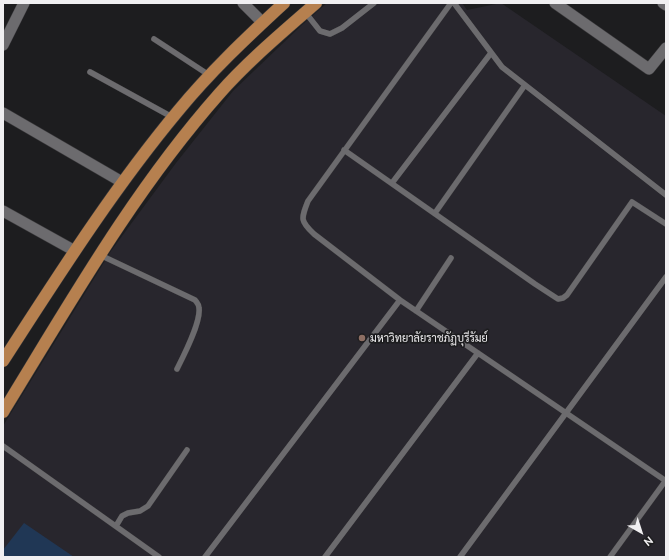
<!DOCTYPE html>
<html>
<head>
<meta charset="utf-8">
<style>
  body { margin:0 }
  #map { position:relative; width:669px; height:560px; overflow:hidden; background:#1d1d1f; font-family:Ubuntu,sans-serif }
  canvas { display:block }
  .frame { position:absolute; inset:0; border:4px solid #f0eff1; pointer-events:none }
  .north { position:absolute; left:621px; top:512px; width:40px; height:40px; -webkit-text-stroke:3px #1d1d1f; paint-order:stroke; rotate:141deg; font-size:11px; font-weight:700; line-height:16px; text-align:center; color:#f0eff1 }
  .north::after { content:''; display:block; margin:auto; width:14px; height:18px; background:#f0eff1; clip-path:polygon(50% 0,100% 100%,50% 72%,0 100%) }
</style>
</head>
<body>
<div id="map">
<canvas width="669" height="560"></canvas>
<div class="frame"></div>
<div class="north">N</div>
</div>
<script>
const context = document.querySelector('canvas').getContext('2d');
context.lineJoin = 'round';
function paint(path, color) { context.fillStyle = color; context.fill(path, 'evenodd'); }
function strokePath(path, color, width, dash) { context.strokeStyle = color; context.lineWidth = width; context.lineCap = dash ? 'butt' : 'round'; context.setLineDash(dash || []); context.stroke(path); }
function write(font, color, halo, rows, align = 'center') {
  context.font = font + ' Ubuntu,Sarabun,sans-serif'; context.lineWidth = 3.5; context.setLineDash([]); context.textBaseline = 'middle'; context.strokeStyle = halo; context.fillStyle = color; for (const [text, x, y, turn = 0] of rows) {
    context.save(); context.translate(x, y); context.rotate((+turn || 0) * Math.PI / 180); context.textAlign = isNaN(turn) ? turn : align; if (halo) context.strokeText(text, 0, 0); context.fillText(text, 0, 0); context.restore();
  }
}
const built = new Path2D(`
  M327 3H462L467 10 501 3 666 116V557H3V426L111 251 176 163 233 91 302 25Z`);
const water = new Path2D(`
  M24 523 74 557H3V550Z`);
const service = new Path2D(`
  M451 3 308 201C301 219 300 221 314 234L400 300 666 481
  M454 3 502 67 666 195
  M305 12 320 31 330 34 342 28 374 3
  M154 39 209 75
  M90 72 172 117
  M344 150 535 284 558 299 563 298 567 295 632 202 666 224
  M392 183 491 53
  M435 213 525 85
  M100 255 195 300C197 303 199 304 199 308 201 322 184 355 177 369
  M416 311 451 258
  M3 446 159 557
  M116 526 122 516 128 513 140 511 148 506 187 450
  M205 557 400 300
  M325 557 478 353
  M460 557 666 277
  M610 557 666 480`);
const minor = new Path2D(`
  M243 3 262 22
  M555 3 649 69 666 48
  M663 3 666 5
  M3 45 24 3
  M3 113 122 182
  M3 211 75 251`);
const primary = new Path2D(`
  M3 361C58 276 113 189 178 111 210 72 247 37 284 3
  M3 412C70 303 134 190 219 94 248 61 283 32 316 3`);
const markers = [
  [362,338,4,"#8d6e63"]
];
const poiNames = [
  ["มหาวิทยาลัยราชภัฏบุรีรัมย์",370,338]
];
paint(built, '#28262d');
paint(water, '#203755');
strokePath(service, '#3b3a3c', 6);
strokePath(minor, '#3b3a3c', 12);
strokePath(primary, '#3b3a3c', 13);
strokePath(service, '#6c6b6e', 5.5);
strokePath(minor, '#6c6b6e', 11);
strokePath(primary, '#b6804f', 12);
for (const [x, y, r, color] of markers) { const dot = new Path2D(); dot.arc(x, y, r, 0, 2 * Math.PI); context.fillStyle = color; context.fill(dot); strokePath(dot, '#1d1d1f', 1.5); }
write('11px', '#f0eff1', '#1d1d1f', poiNames, 'left');
</script>
</body>
</html>
